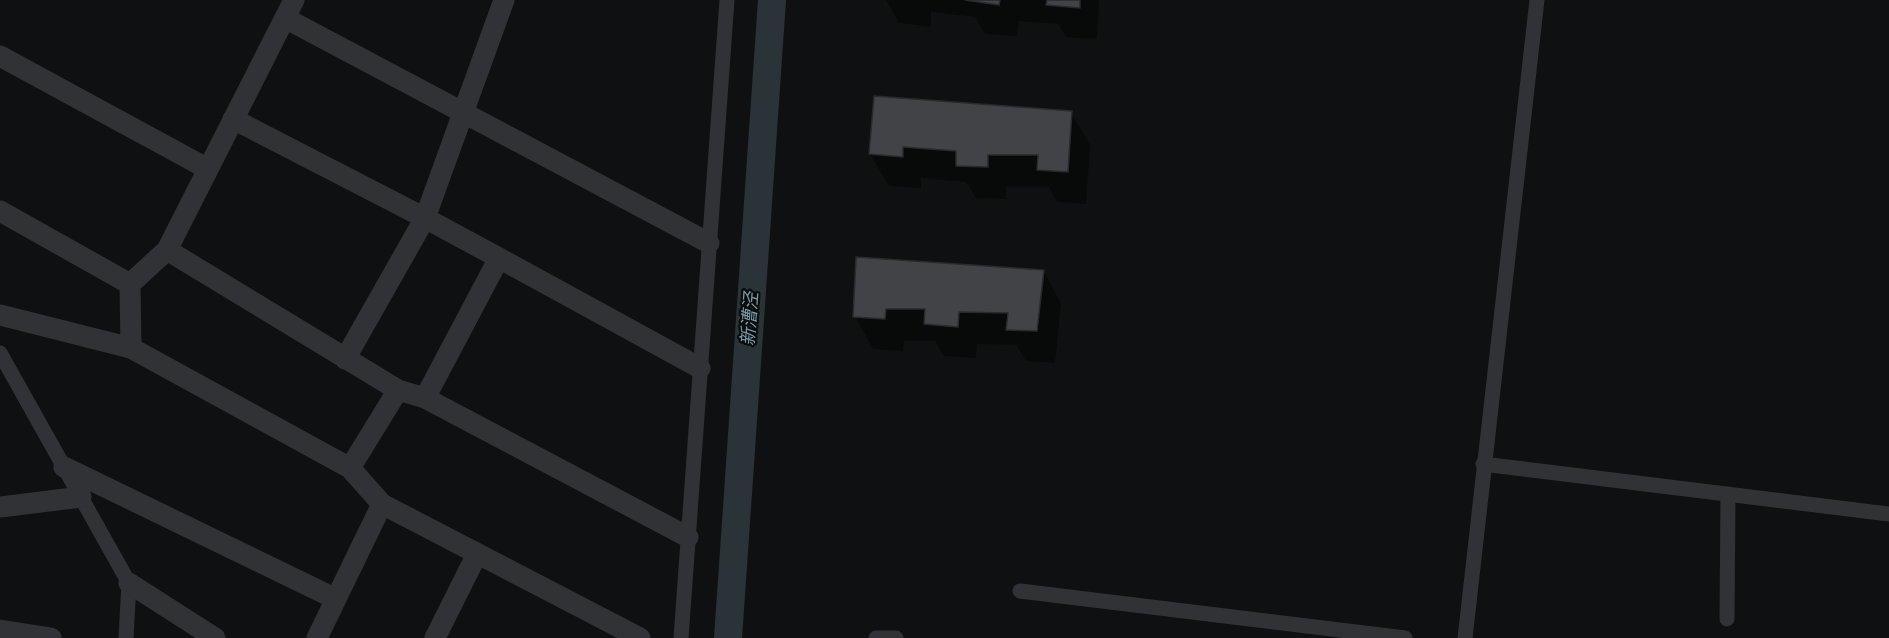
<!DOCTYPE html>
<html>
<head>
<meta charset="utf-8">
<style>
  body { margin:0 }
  canvas { display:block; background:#0f1011 }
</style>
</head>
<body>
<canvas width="1889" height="638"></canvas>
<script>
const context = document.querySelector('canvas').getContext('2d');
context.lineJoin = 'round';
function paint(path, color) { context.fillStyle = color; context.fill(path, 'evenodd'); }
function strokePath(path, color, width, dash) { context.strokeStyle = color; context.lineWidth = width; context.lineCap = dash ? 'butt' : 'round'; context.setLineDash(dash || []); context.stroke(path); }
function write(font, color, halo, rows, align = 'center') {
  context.font = font + ' "Golos Text","Noto Sans SC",sans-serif'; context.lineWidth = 4.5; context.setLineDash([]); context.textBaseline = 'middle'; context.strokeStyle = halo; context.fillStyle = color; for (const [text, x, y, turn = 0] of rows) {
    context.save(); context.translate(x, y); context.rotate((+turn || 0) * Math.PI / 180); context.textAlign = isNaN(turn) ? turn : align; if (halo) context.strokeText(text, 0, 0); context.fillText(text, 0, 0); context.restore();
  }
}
const shadow = new Path2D(`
  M886 0H1099L1097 39 1066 37 1058 24 1019 21 1017 36 985 34 975 17 931 12V27L899 23Z
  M875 97 1071 113 1090 145 1086 204 1057 202 1049 187H1006V199L976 198 966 182 921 178V188L889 186 870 154Z
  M1043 271 1061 303 1055 363 1026 361 1016 345 977 344 976 358 944 356 935 341H904L903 351 873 349 855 316Z`);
const canal = new Path2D(`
  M728 638 772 0`);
const building = new Path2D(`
  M965 0H1000L999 5Z
  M1047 0H1080V8L1046 5Z
  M874 96 1072 111 1068 172 1037 170 1038 155H988V167L956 166V151L903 147V157L869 154Z
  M856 257 1044 270 1037 331 1006 330 1008 313 959 312 958 327 924 324 925 309H886L885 319 853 317Z`);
const service = new Path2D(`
  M0 353 129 583 126 638
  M1483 464 1889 514
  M1020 591 1405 638
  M1727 619 1728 494
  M681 638 727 0
  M876 638H896
  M1465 638 1537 0`);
const pedestrian = new Path2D(`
  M285 18 709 243
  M0 56 208 169
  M233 119 425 218 345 359
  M0 211 130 284
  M167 250 398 390
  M499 258 700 368
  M0 315 131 348 350 468
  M131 348 130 284 167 250 294 0
  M425 398 688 537
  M64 467 336 599
  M382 504 640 638
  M0 507 81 497
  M129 583 215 638
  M0 630 51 638
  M317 638 382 504 350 468 398 390 425 398 499 258 425 218 504 0
  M435 638 477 554`);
const waterNames = [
  ["新漕泾",750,319,-86]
];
paint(shadow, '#0007');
strokePath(canal, '#2a3438', 28);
paint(building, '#414346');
strokePath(building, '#292a2c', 1.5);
strokePath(service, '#313235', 15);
strokePath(pedestrian, '#313235', 21);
write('italic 18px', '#7b9ca9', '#0a0b0b', waterNames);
</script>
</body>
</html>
